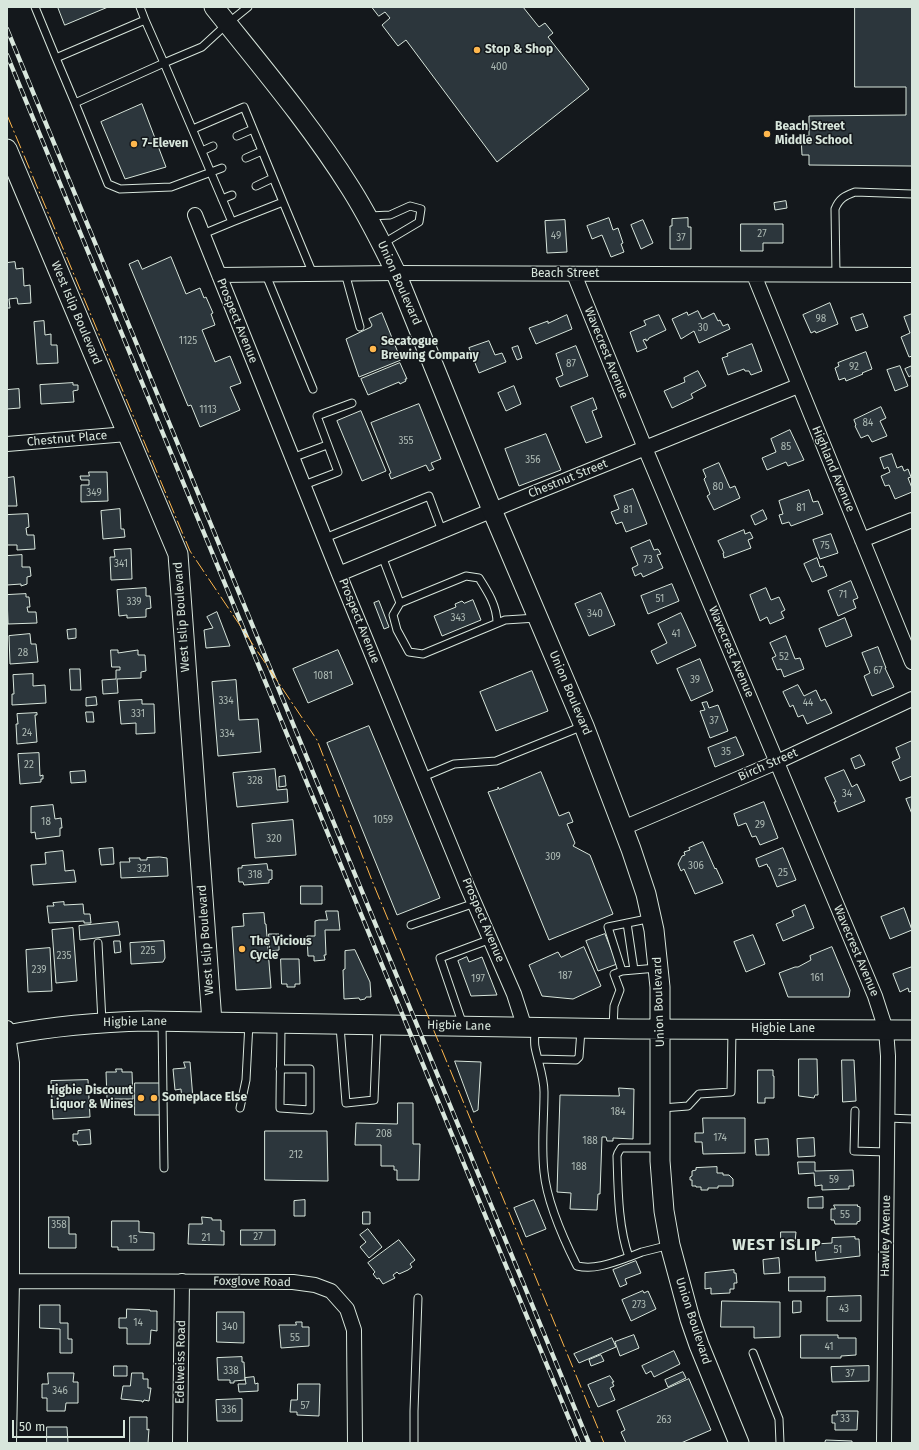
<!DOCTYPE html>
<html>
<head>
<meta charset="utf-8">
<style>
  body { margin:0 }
  #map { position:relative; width:919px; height:1450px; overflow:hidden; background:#14181c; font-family:"Fira Sans",sans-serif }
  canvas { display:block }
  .frame { position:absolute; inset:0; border:8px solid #d8e6dc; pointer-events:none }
  .scale { position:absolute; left:12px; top:1420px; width:113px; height:18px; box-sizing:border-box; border:2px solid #d8e6dc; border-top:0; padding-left:5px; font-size:12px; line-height:14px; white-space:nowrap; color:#d8e6dc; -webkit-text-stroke:3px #14181c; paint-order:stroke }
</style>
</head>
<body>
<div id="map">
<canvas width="919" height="1450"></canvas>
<div class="frame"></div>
<div class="scale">50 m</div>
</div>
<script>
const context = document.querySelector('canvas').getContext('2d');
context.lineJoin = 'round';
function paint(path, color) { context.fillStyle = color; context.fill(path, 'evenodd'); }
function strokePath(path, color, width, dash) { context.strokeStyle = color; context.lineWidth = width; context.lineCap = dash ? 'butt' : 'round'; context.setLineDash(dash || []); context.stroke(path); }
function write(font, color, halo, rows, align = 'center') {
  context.font = font + ' "Fira Sans",sans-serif'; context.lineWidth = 3; context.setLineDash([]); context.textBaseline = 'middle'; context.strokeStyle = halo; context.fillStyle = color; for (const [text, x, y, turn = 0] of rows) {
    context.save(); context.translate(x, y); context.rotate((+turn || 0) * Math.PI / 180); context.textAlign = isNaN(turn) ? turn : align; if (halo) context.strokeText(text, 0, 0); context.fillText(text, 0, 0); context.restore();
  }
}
const building = new Path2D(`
  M58 7H108L65 25Z
  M372 7H523L539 27 545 23 553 33 548 37 589 89 497 162 406 40 398 46 382 25 390 18 385 12 379 16Z
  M855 7H912V166L809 165V155H802L801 136H809V116L906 115V87H855Z
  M142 104 166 167 125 179 101 122Z
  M786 201 787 208 775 210 774 203Z
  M609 218 613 230 618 228 623 243 621 244 624 252 611 257 602 235 592 239 587 226Z
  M688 218V227H691V249H670V226H672V219Z
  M565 220 567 252 547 253 545 221Z
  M643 220 653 243 641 249 631 225Z
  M741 224H783V243H763V251H741Z
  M171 257 186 294 200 288 204 298 206 297 213 313 211 314 215 325 202 330 215 362 230 356 241 383 230 387 240 410 200 427 191 405 188 406 129 264 138 260 142 269Z
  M15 262 16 269 23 268 24 286 30 285 31 303 18 304 17 298 9 299 10 308H7V263Z
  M830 303 838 324 816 333 815 331 811 333 803 315Z
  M698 311 702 319 714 313 718 321 720 320 723 326 728 324 730 329 699 343 694 331 681 339 672 319 687 312 688 315Z
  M382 313 401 360 359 377 346 339 371 327 372 325 369 319Z
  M863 314 868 327 856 331 851 318Z
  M912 314V356L909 357 901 337 910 333 904 317Z
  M567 315 572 329 536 344 529 328 548 321V323Z
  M659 315 666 330 649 338 648 340 646 341V339L643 340 647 348 637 352 630 332 646 325 644 321Z
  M44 321 45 335 51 334V345H57L58 363 37 364 34 322Z
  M489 341 495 355 502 353 506 362 479 373 469 348Z
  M752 344 762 371 751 375 749 371H745L744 369 728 375 722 358 728 356 727 354Z
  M518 346 522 358 517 360 512 348Z
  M576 346 588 376 560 387 556 378 563 375 556 354Z
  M866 352 872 369 862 373 863 374 846 381 845 378 839 380 835 368 839 366 838 363Z
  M400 363 407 379H405L406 381 400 384 399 382 368 395 361 379Z
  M900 366 908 386 895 391 887 370Z
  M912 366V375L909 377 905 369Z
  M698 371 706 386 691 394 693 398 672 408 664 391 685 382 684 378Z
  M73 383V385H78V390L73 391 74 402 41 404 40 385Z
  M514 386 521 404 506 411 498 393Z
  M19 389 20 408 7 409V390Z
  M593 398 597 409 592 411 602 437 586 443 571 407Z
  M419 404 441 459 431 463 434 469 429 471 426 465 391 479 389 474 391 473 371 423Z
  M881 407 886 418 880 421 887 436 872 442 868 435 861 438 855 426 856 425 854 420Z
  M361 411 386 471 362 481 337 421Z
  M790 430 804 460 788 466 786 462 767 470 762 458 776 452 771 439Z
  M546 434 561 470 519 486 505 449Z
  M892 454 897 468 902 466 904 471 908 469 911 477 908 478 912 488V492L895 499 889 485 885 486 881 476 890 472 888 467 884 469 880 458Z
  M719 463 730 488 735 486 740 498 714 510 707 496 710 494 704 479 706 477 703 470Z
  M89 472H107L108 501 81 502V485H89V480H81L80 476H89Z
  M14 477 17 506H7V478Z
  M633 489 647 524 626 532 622 522 616 524 611 512 619 509 614 496Z
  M809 490 813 502 818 501 823 514 791 526 789 522 782 524 779 515 783 514 779 501Z
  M120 509 121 529H124L125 537 103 539 101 511Z
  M763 510 767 519 755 525 751 516Z
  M28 514 29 527 26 528 27 535H34L35 549 17 550V545H7V515Z
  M744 530 745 534 750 532 753 538 748 540 751 548 724 558 723 553H724L718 541Z
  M831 534 838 553 820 559 813 540Z
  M650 540 654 550 658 549 661 554 657 555 663 568 643 577 641 573 635 576 632 568 638 565 631 548Z
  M131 549 132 579 111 580 110 557H115L114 550Z
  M22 555V567H30L31 576 27 577V584L21 586V584L7 585V556Z
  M817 558 820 567 823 566 827 576 812 582 804 564Z
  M851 581 858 598 853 600 856 608 838 616 828 591Z
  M672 584 679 601 648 614 641 596Z
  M146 588V596H150L151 608 146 609V617L127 618V615L119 616 117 590Z
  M766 588 771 600 779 597 785 610 781 612 784 618 770 624 767 617 760 621 750 595Z
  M601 593 615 625 589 636 575 604Z
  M26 594V597H29L30 607H27L28 612H36L37 623 8 624 7 595Z
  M473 600 481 620 442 636 434 616 456 607 455 604 462 601 464 603Z
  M379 601 389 627 384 629 374 603Z
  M217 612 230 646 206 648 204 630 213 628 207 617Z
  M681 613 696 646 657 664 651 651 667 643 658 624Z
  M845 618 852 636 826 647 819 629Z
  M76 629V638L68 639 67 630Z
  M30 634 31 644H36L38 662 10 664 9 636Z
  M786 636 795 659 800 658 804 669 784 677 781 669 777 670 772 658 776 656 770 643Z
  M878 647 886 668H885L894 687 872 696 864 676 870 673 862 653Z
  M111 650H118V653L138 650V655H145L146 671 141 672V678L117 679 118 693 103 694 102 680 116 679V670H120V667H112Z
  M338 650 353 684 308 703 293 669Z
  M700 659 713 691 691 701 677 669Z
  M70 669H80L81 690H71Z
  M532 671 548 711 496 731 480 692Z
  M33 674V686L45 685 46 703 12 705V694H14L13 675Z
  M236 680 239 720 258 719 261 752 218 756 212 682Z
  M798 685 804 696 816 690 821 701 825 699 832 713 807 724 803 715 798 717 793 705 790 707 783 692Z
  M96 697 97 705 86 706V698Z
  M142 700V704H154L155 733 136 734V723L121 724 119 701Z
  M707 702 709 708 718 705 728 731 710 738 700 711 705 710 702 703Z
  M86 712H93L94 722H87Z
  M37 713V715H35L37 742 17 744 16 724H18L17 714Z
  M369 726 440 898 397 915 327 743Z
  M736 737 744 755 715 767 708 748Z
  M912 741V776L900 781 892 762 900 758 896 748Z
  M39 753 40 776 43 775V779H41V782L20 784 18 754Z
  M860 755 865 765 855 769 851 759Z
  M275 769 277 790 287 789 288 802 237 807 233 773Z
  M844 770 852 787 857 784 865 801 838 812 834 802H836L825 778Z
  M85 771 86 782 71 783 70 772Z
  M541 772 559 816 569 812 573 822 567 824 575 843 573 846 590 855 613 914 549 940 488 792 498 789V787L499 789Z
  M285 776 286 786 279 787V777Z
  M912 797V814L906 799Z
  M764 802 778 838 760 845 756 836 752 837 746 823 738 826 734 814Z
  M53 805 55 819 61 818 62 828H60V836L36 839 35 832 31 833V807Z
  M293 820 296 855 255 858 252 824Z
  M703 842 715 869 716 868 723 883 695 894 684 869 681 871 678 864 682 856 685 855 684 852 690 850 689 848Z
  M113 848 114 864 101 865 99 849Z
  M783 848 796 880 777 887 769 867H768L767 864 759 867 756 859Z
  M63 851 65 871 74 870 76 882 33 885 31 865 46 864 45 853Z
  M160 857 167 858 168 876 121 878 120 862H130L129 858H140V860H147V858Z
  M267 864 268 870H272V879L269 880V883L244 885 243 882H239L238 868H242V866Z
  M301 886H322V904H301Z
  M64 902V905L83 904 84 914H90L91 923H84V921L49 923 47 906H54L53 903Z
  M805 905 814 928 783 941 776 924 794 916 792 911Z
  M904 908 912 930 890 939 881 917Z
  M326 911H338L340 930H325L326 955H324L325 960 314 961V956H308L307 936H315V921L319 920H327Z
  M264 913 265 924H266L271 988 236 990 232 927 244 926 243 914Z
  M118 922 120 935 80 940 79 926Z
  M73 928 77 981 56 983 52 930Z
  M269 934H279V950L270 951Z
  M605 934 617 964 598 971 586 941Z
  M753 935 765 964 746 972 734 942Z
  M114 941H120L121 952 115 953Z
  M164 941 165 958 163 962 131 964 130 943Z
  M584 947 601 986 573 999 542 996 529 965 558 952 561 957Z
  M832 947 850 990 849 997H788L779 973 795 967H798L811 960 810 956Z
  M50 948 52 991 28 992 26 950Z
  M355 950 370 982 371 997H366L365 999 360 1000 359 998 344 999 343 970 345 969V951Z
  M467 957 469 962 482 957 497 995 471 996 458 961Z
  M281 959H299L300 984H295V987H287V984H282Z
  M912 967V991L909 992 908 988 900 992 893 974Z
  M799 1059H817L818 1095H815L814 1098 799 1096Z
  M842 1060H854L856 1101 843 1102Z
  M455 1061 481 1062 478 1110 474 1112Z
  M184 1062H190L193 1099H182L181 1089 175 1090 173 1069 185 1068Z
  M116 1069H122V1072H132L133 1099H107L106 1072H116Z
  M758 1070H773V1076H774V1098H765V1103H758Z
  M88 1080 90 1117 53 1119 51 1081Z
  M135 1083H161V1115H135Z
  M619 1088 634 1089 633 1139 613 1138V1141H607L606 1137H602L600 1194H598L597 1210 570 1209 571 1193 557 1192 560 1095 619 1096Z
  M398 1103H413V1144H420L419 1180H397V1170H394V1166H381V1145H355L356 1123 397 1124Z
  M703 1118H745V1153L703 1154 702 1142H695V1133H703Z
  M90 1130 91 1144 78 1145 77 1141H73V1134H78V1131Z
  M265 1131H327L328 1181 265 1180Z
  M814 1138 815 1156 798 1157 797 1139Z
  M768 1139 769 1155H756L755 1140Z
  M798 1162H815V1171L853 1170 854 1186H849V1189L822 1190V1185L815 1186 814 1173 799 1174Z
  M717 1167V1173H723V1175H729L733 1179V1186H718V1188H708V1190H701V1187H696V1186H692V1180H690V1177L692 1176V1171L696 1170V1168Z
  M823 1197V1208H808V1198Z
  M305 1200V1216H294V1201Z
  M534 1200 546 1229 526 1237 514 1208Z
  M834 1205H858L857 1206 860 1207V1221L857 1222V1224H835L834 1220H831V1209H835Z
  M363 1212H370V1224H363Z
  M49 1217H69V1234H76V1248H49Z
  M202 1217 212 1218V1220H221V1231H224V1245L188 1244 189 1224H202Z
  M112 1221H139V1232L154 1233V1250H118V1247H112Z
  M368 1229 382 1247 369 1258 360 1247 366 1242 360 1235Z
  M241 1230H275V1245H241Z
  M781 1232H796L795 1242 781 1241Z
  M855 1237V1239H859L860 1256 816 1261 815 1244 832 1243V1238Z
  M399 1240 415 1260 410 1264 412 1267 408 1270 399 1274 397 1272 393 1275 395 1278 383 1284 379 1278 377 1279 373 1274 375 1272 368 1263Z
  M779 1258 780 1273 764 1274 763 1260Z
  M636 1261 641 1273 625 1279 627 1284 620 1287 613 1270Z
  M734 1270V1273H736L737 1283H734V1289H730V1293L711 1294V1288L705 1289V1273Z
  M789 1277H825V1291H789Z
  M643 1291 644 1293 648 1291 656 1309 631 1321 622 1300Z
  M861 1296V1321H827V1297Z
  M722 1301 780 1302V1337L754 1338V1327H721Z
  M793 1301H801V1312L793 1313Z
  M40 1305H60V1323H68V1339H72V1353H60V1329L40 1328Z
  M127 1309 150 1310V1311H157V1331L151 1330 150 1344H127V1328H119V1318H126Z
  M217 1312H244V1343L217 1342Z
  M296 1322H302V1327H309V1346L281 1348 279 1325H296Z
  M634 1335 639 1348 620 1356 615 1342Z
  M801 1335H838V1338H856V1355L841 1356V1358H801Z
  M612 1338 616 1347 579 1363 574 1354Z
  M674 1351 680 1364 654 1377 651 1371 646 1374 642 1366Z
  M601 1355 604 1361 591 1366 589 1360Z
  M242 1357V1362H244L245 1380 234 1381V1383H230V1380H218L217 1358Z
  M114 1366H127V1376H114Z
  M869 1366V1381L832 1382 831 1367Z
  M683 1372 686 1378 668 1387 665 1380Z
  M48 1373H74L73 1382H78V1403H66L65 1411H47V1398H42V1384H48Z
  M132 1373H143V1379H148V1388H151L149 1401 144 1400 143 1402H142V1401L121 1399 123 1386H130Z
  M610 1376 614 1382H612L614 1386 610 1388 615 1400 598 1407 588 1385Z
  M254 1377 255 1384 258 1383V1391L239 1392 238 1384H246L245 1378Z
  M689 1379 711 1430 681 1443H626L621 1432 625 1430 617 1411Z
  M298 1384H320L319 1416 297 1415V1412H290L291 1400H297Z
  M242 1399V1421H217L216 1400Z
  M837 1411H858L857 1430H835V1423H832V1415H837Z
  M130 1417H147V1430L149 1429 148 1443H130Z
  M47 1427H67L68 1443H47Z
  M826 1440 852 1441V1443H825Z`);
const lane = new Path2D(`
  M35 7 56 58
  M140 7 145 20
  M75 103 108 184 120 189 171 187 222 168
  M193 129 244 107 283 202 232 222 164 63 75 103 56 58 145 20 164 63 202 47 227 24 248 7
  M237 136 253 129
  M202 151 213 146
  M246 158 262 151
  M256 186 273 178
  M222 199 232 195
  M283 202 313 274
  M370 216 390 215 410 206 421 209 419 222 382 244
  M203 234 232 222
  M345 273 360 327
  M266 275 313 389
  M836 275 835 209C839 199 844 196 855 192L912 194
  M292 458 327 445
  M304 485 338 472 317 416 352 403
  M325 538 429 496 442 531
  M382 556 400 603 466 576 479 578C488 592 497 606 497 623
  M400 603 393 615 397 630 409 652 423 654 505 620 537 618
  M423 777 454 764 496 761 583 726
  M652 918 608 927 622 971 657 968
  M627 923 634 970
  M411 925 475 903
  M98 943 102 1022
  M162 1022 164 1168
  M463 1025 440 958 491 939
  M340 1026 346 1103 374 1100 377 1026
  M613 1028 614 1006 620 990 614 974 622 971
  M535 1029C535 1035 534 1041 535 1047 538 1062 544 1077 544 1092 544 1119 541 1145 544 1172 547 1203 563 1238 577 1266 595 1270 612 1263 629 1257
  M538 1059 576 1060 579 1057 581 1030
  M280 1069H310V1110L280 1108C280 1080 281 1052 281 1023
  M240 1108 246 1080 249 1023
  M662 1108 688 1106 699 1094 731 1092 732 1029
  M855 1111 854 1151 887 1152
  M888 1118 912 1119
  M659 1148H621L618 1153 617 1156C618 1188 618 1227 629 1257L642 1252 670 1245
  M753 1353 779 1419 780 1443
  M414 1443V1411L418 1298`);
const street = new Path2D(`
  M195 215 339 574 467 886 514 994 522 1019 524 1027
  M574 274 645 448 875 996 886 1030 888 1056 884 1443
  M219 275 396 273 912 275
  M754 275 912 662
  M7 444 127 434
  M862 540 912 520
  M339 574 517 500 798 386
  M623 828 777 762 912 699
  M7 1028 12 1063V1281L9 1443
  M12 1281 293 1282 315 1285 331 1291 347 1309 354 1330 355 1443
  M180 1443 182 1281`);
const secondary = new Path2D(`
  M214 7C261 66 311 125 351 189 368 216 382 244 396 273L492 510 584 726 631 849 646 894 654 930 660 987V1161L664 1211 670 1245 690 1319 699 1345 739 1443
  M7 149 178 554 212 1022
  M7 1035C54 1026 99 1022 147 1021L631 1029 912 1030`);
const rail = new Path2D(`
  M7 29 589 1443
  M7 55 579 1443`);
const power = new Path2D(`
  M7 115 190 551 317 740 373 883 604 1443`);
const markers = [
  [477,50,4,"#ffb74d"],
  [767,134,4,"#ffb74d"],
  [134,144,4,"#ffb74d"],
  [373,349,4,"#ffb74d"],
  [242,949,4,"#ffb74d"],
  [141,1098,4,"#ffb74d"],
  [154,1098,4,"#ffb74d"]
];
const numberNames = [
  ["400",499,67],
  ["27",762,234],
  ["49",556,236],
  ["37",681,238],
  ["98",821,319],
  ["30",703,328],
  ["1125",188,341],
  ["87",571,364],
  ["92",854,367],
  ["1113",208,410],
  ["84",868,423],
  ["355",406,441],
  ["85",786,447],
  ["356",533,460],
  ["80",718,487],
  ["349",94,493],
  ["81",801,508],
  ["81",628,510],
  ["75",825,546],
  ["73",648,560],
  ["341",121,564],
  ["71",843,595],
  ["51",660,599],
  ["339",134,602],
  ["340",595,614],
  ["343",458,618],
  ["41",676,634],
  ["28",23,653],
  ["52",784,657],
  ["67",878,671],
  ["1081",323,676],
  ["39",695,680],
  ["334",226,701],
  ["44",808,703],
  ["331",138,714],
  ["37",714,721],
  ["24",27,733],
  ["334",227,734],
  ["35",726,752],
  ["22",29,765],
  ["328",255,781],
  ["34",847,794],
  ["1059",383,820],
  ["18",46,822],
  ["29",760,825],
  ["320",274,839],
  ["309",553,857],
  ["306",696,866],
  ["321",144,869],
  ["25",783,873],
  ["318",255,875],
  ["225",148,951],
  ["235",64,956],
  ["239",39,970],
  ["187",565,976],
  ["161",817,978],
  ["197",478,979],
  ["184",618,1112],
  ["208",384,1134],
  ["174",720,1138],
  ["188",590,1141],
  ["212",296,1155],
  ["188",579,1167],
  ["59",834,1180],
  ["55",845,1215],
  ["358",59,1225],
  ["27",258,1237],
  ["21",206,1238],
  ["15",133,1240],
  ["51",838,1250],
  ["273",639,1305],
  ["43",844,1309],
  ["14",138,1323],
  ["340",230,1327],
  ["55",295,1338],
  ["41",829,1347],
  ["338",231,1371],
  ["37",850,1374],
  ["346",60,1391],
  ["57",305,1406],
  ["336",229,1410],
  ["33",845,1419],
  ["263",664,1420]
];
const poiNames = [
  ["Stop & Shop",485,50],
  ["Beach Street",775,127],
  ["Middle School",775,141],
  ["7-Eleven",142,144],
  ["Secatogue",381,342],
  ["Brewing Company",381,356],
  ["The Vicious",250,942],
  ["Cycle",250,956],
  ["Higbie Discount",133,1091,"right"],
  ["Liquor & Wines",133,1105,"right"],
  ["Someplace Else",162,1098]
];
const streetNames = [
  ["Beach Street",565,274],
  ["Union Boulevard",399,283,66],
  ["West Islip Boulevard",76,313,67],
  ["Prospect Avenue",237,321,68],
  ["Wavecrest Avenue",606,353,68],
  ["Chestnut Place",67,439,-5],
  ["Highland Avenue",833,469,67],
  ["Chestnut Street",568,479,-22],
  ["West Islip Boulevard",182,617,-94],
  ["Prospect Avenue",359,621,68],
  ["Wavecrest Avenue",731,652,67],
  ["Union Boulevard",570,693,67],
  ["Birch Street",768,765,-24],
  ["Prospect Avenue",483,920,67],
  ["West Islip Boulevard",206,940,-94],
  ["Wavecrest Avenue",856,951,67],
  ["Union Boulevard",659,1002,-92],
  ["Higbie Lane",135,1022,-1],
  ["Higbie Lane",459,1026,1],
  ["Higbie Lane",783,1029],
  ["Hawley Avenue",886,1236,-89],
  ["Foxglove Road",252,1282,1],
  ["Union Boulevard",693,1321,72],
  ["Edelweiss Road",181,1362,-89]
];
const districtNames = [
  ["WEST ISLIP",777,1246]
];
paint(building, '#2c363c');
strokePath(building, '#d8e6dc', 1);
strokePath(lane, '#d8e6dc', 9);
strokePath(street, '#d8e6dc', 16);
strokePath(secondary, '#d8e6dc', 21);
strokePath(lane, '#14181c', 7);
strokePath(street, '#14181c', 14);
strokePath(secondary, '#14181c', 19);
strokePath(rail, '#d8e6dc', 4.5);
strokePath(rail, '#14181c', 3, [9]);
strokePath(power, '#ffb74d', 1, [14, 3, 2, 3]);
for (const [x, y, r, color] of markers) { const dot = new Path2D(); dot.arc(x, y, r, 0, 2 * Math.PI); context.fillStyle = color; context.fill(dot); strokePath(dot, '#14181c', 1.5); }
write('10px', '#adbab4', null, numberNames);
write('bold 12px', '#d8e6dc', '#14181c', poiNames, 'left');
write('12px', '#d8e6dc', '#14181c', streetNames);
context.letterSpacing = '1px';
write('bold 16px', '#d8e6dc', '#14181c', districtNames);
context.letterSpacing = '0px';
</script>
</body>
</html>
